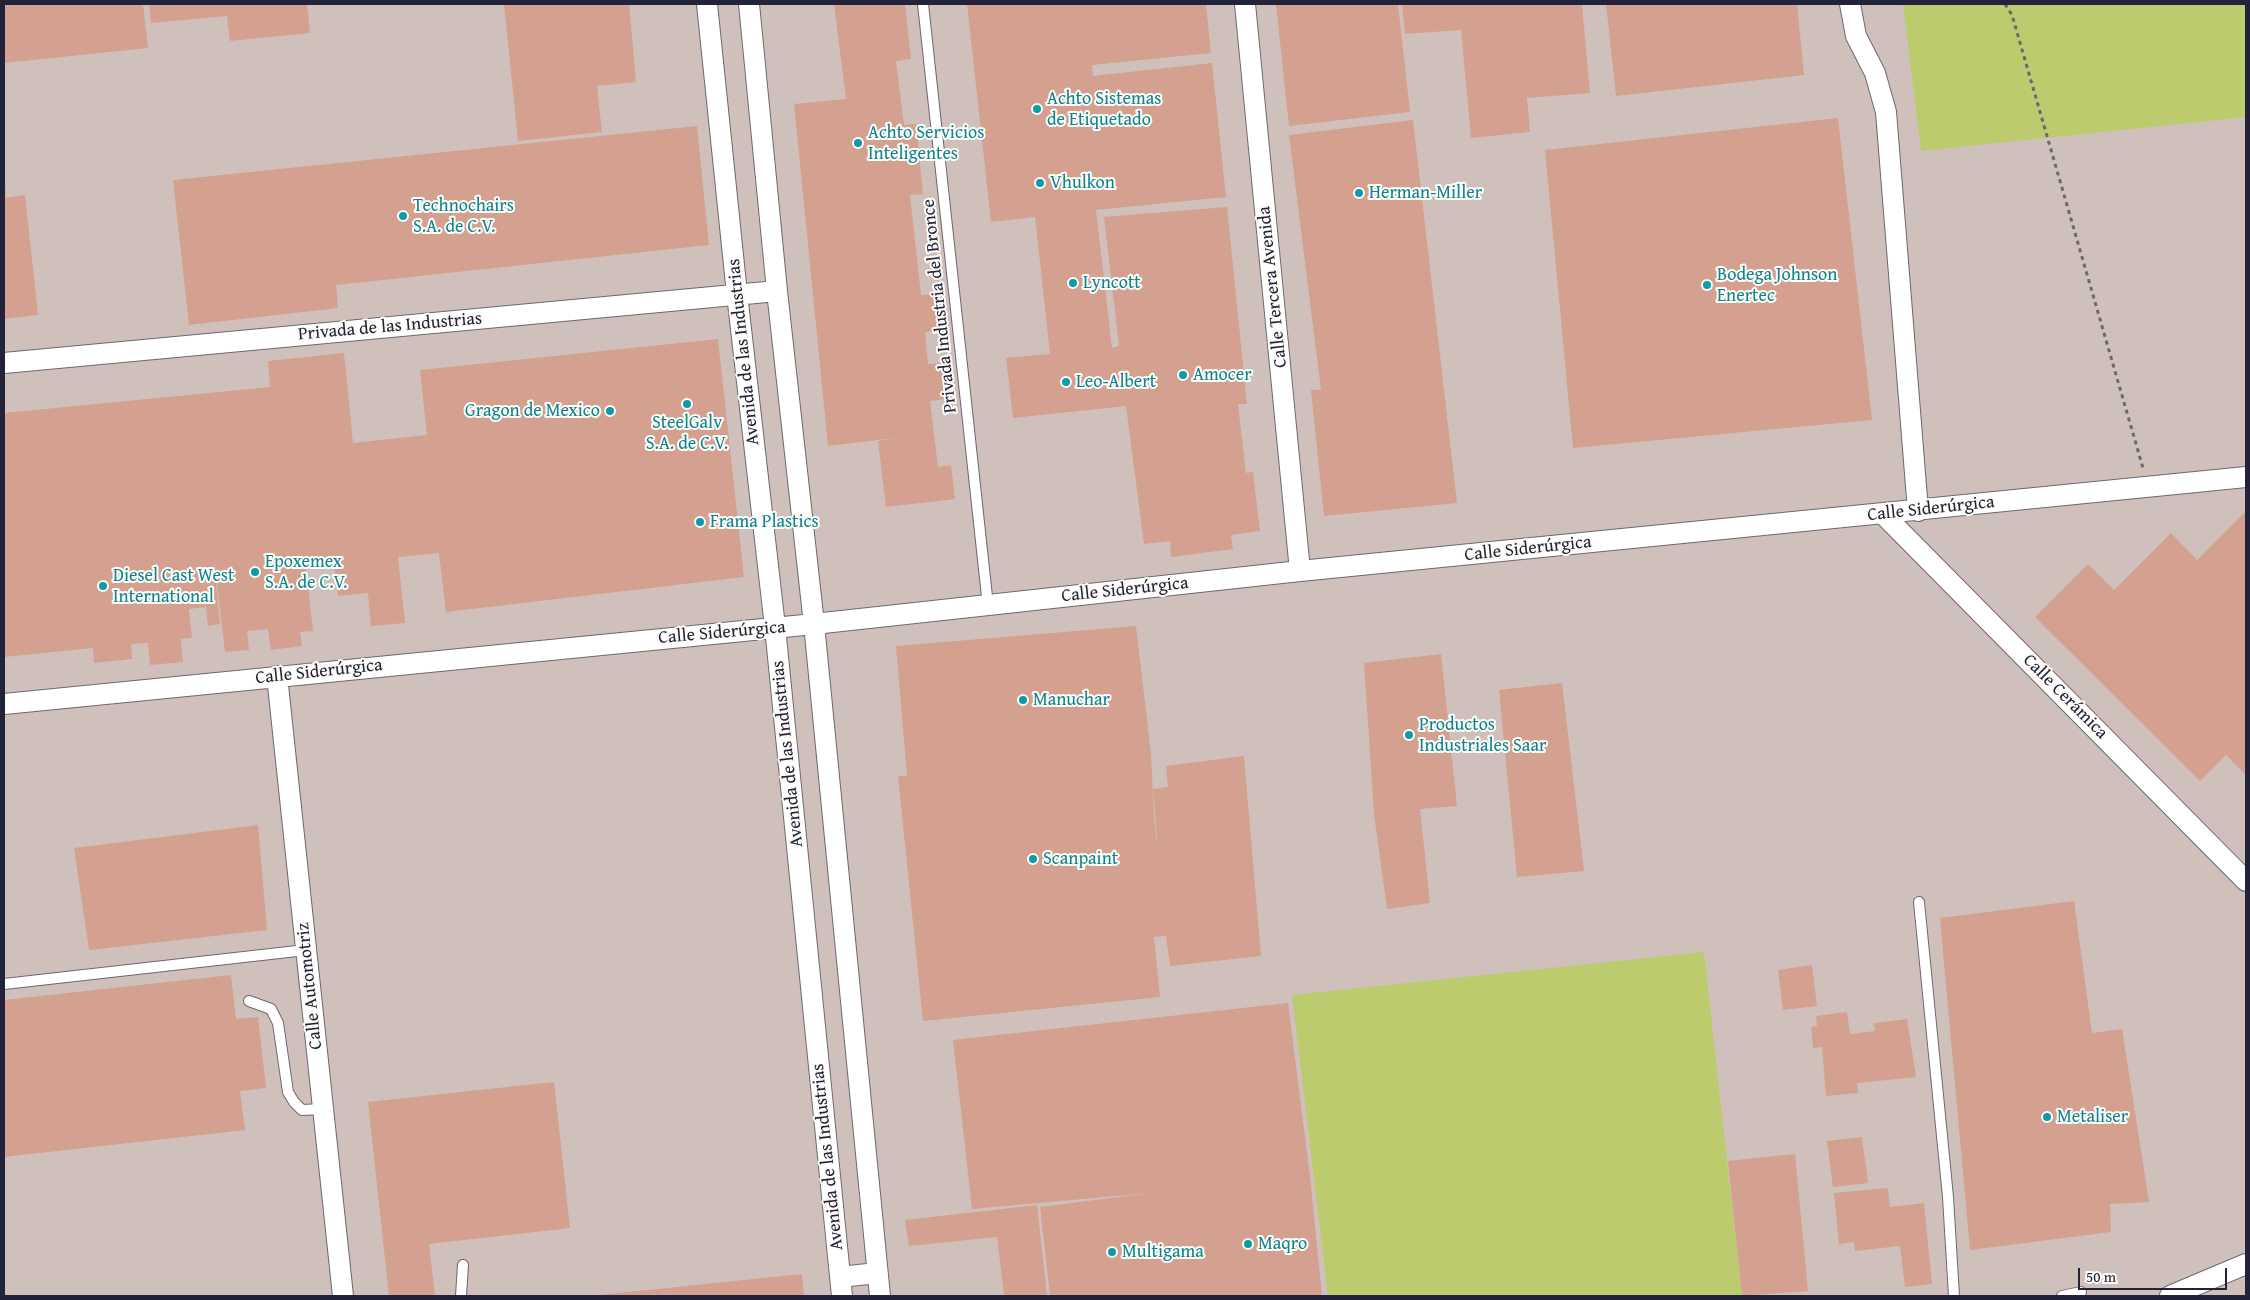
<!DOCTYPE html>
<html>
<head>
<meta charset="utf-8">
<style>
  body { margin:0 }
  #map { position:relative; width:2250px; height:1300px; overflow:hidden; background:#f4ead4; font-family:"Gentium Book Plus",serif }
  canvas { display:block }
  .frame { position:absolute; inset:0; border:5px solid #22223b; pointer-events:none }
  .scale { position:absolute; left:2078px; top:1268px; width:149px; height:22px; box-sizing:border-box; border:2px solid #22223b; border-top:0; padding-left:6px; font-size:15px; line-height:18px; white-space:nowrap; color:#22223b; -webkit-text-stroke:4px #fdfcf7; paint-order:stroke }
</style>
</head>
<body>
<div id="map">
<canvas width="2250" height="1300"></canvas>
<div class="frame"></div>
<div class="scale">50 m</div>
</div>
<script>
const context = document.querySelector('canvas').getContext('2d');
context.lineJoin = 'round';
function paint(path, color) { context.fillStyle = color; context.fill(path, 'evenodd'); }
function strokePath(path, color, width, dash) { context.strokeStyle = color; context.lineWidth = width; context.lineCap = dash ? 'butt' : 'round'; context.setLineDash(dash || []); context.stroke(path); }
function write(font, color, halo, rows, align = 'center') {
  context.font = font + ' "Gentium Book Plus",serif'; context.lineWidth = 4; context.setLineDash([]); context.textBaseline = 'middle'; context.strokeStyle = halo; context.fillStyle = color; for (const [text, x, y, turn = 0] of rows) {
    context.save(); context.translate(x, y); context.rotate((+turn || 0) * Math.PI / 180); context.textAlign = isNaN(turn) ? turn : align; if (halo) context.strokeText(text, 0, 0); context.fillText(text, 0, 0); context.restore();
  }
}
const industrial = new Path2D(`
  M4 4H2246V1296H4Z`);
const green = new Path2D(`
  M1903 4H2246V117L1921 151Z
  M1704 952 1742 1296H1328L1292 995Z`);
const building = new Path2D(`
  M4 4H143L148 48 4 63Z
  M149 4H307L310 33 230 41 227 16 151 23Z
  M504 4H629L636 82 597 86 602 132 518 141Z
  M834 4H905L911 59 896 61 904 125 916 124 923 194 910 195 921 295 936 294 940 330 925 332 928 364 942 363 946 399 930 401 938 467 951 465 955 499 886 507 878 441 896 438 828 446 794 104 846 99Z
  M967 4H1206L1211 53 1092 65 1093 76 1212 63 1226 197 1096 210 1112 348 1119 346 1104 217 1227 207 1247 404H1238L1246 473 1253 472 1260 531 1231 535 1233 549 1171 557 1170 541 1144 544 1126 406 1013 418 1006 358 1050 354 1035 217 991 222Z
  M1276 4H1398L1410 112 1289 126Z
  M1402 4H1582L1590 93 1527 98 1530 132 1471 138 1461 30 1405 34Z
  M1606 4H1797L1804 75 1616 96Z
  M1838 118 1872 420 1573 448 1545 150Z
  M1413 120 1457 503 1324 516 1311 390H1321L1289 135Z
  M697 126 709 245 336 285 338 308 189 325 173 180Z
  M4 181H5L6 194H4Z
  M25 195 38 315 4 319V198Z
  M718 339 744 577 446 612 439 553 398 557 405 623 371 626 368 593 338 596 334 565 306 568 313 631 300 632 302 646 271 650 268 629 247 631 249 650 225 652 213 551 220 624 208 626 206 607 189 609 192 638 181 639 183 662 150 665 148 643 131 644 132 659 94 663 93 648 4 657V413L270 387 268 361 344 353 353 443 427 435 420 370Z
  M2246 511V775L2226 755 2200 781 2035 617 2088 564 2114 590 2171 533 2197 560Z
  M1136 626 1151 754 1154 817 1158 851 1153 789 1168 787 1166 766 1244 756 1261 956 1170 966 1166 936 1154 937 1160 997 923 1021 898 776H907L896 646Z
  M1441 654 1457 806 1420 809 1430 903 1387 909 1374 814 1364 663Z
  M1562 683 1584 871 1517 877 1499 690Z
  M258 825 267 930 89 950 74 848Z
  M2074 901 2092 1033 2122 1029 2149 1202 2110 1204 2111 1232 1970 1250 1940 918Z
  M1812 965 1817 1006 1783 1010 1778 970Z
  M231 975 236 1019 258 1017 266 1088 240 1091 245 1130 4 1157V1000Z
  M1288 1003 1310 1176 1322 1296H1050L1040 1207 1150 1193 972 1209 953 1040Z
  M1847 1012 1850 1034 1875 1031 1874 1023 1907 1019 1916 1077 1857 1083 1858 1093 1826 1096 1822 1047 1813 1048 1811 1027 1817 1026 1816 1016Z
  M554 1082 570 1228 429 1244 435 1296H389L368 1102Z
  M1862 1137 1868 1183 1833 1187 1827 1141Z
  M1795 1154 1808 1291 1742 1296 1728 1161Z
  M1888 1188 1890 1207 1924 1203 1932 1284 1905 1287 1900 1246 1855 1251 1854 1242 1839 1244 1834 1193Z
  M1037 1205 1047 1296H1004L997 1237 909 1246 905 1220Z
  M802 1274 804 1296H599V1295Z`);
const path = new Path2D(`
  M2005 4 2012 15 2143 468`);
const service = new Path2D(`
  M923 4 988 606
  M1919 902 1948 1197 1954 1296
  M4 984 306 950
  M249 1001 271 1009 278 1023 288 1092 294 1102 302 1110 323 1109
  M461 1296 463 1265
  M2062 1296 2081 1292`);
const minor = new Path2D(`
  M707 4 737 294 775 627 842 1296
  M749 4 777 291 814 624 880 1296
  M1245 4 1300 571
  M1850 4 1856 36 1875 73 1886 112 1918 511
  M4 363 777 291
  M1883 514 2246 881
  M277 676 343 1296
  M4 704 814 624 1300 571 2246 477
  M840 1277 877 1273
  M2170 1296 2246 1264`);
const markers = [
  [1037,109,5,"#0f9aa8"],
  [858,143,5,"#0f9aa8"],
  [1040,183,5,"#0f9aa8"],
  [1359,193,5,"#0f9aa8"],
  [403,216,5,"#0f9aa8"],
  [1073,283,5,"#0f9aa8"],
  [1707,285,5,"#0f9aa8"],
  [1183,375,5,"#0f9aa8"],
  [1066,382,5,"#0f9aa8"],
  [687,404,5,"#0f9aa8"],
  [610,411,5,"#0f9aa8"],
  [700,522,5,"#0f9aa8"],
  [255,572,5,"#0f9aa8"],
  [103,586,5,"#0f9aa8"],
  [1023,700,5,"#0f9aa8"],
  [1409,735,5,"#0f9aa8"],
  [1033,859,5,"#0f9aa8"],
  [2047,1117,5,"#0f9aa8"],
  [1248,1244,5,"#0f9aa8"],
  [1112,1252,5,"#0f9aa8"]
];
const cultureNames = [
  ["Achto Sistemas",1047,99],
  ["de Etiquetado",1047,120],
  ["Achto Servicios",868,133],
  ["Inteligentes",868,154],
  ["Vhulkon",1050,183],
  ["Herman-Miller",1369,193],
  ["Technochairs",413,206],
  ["S.A. de C.V.",413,227],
  ["Bodega Johnson",1717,275],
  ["Enertec",1717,296],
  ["Lyncott",1083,283],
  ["Amocer",1193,375],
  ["Leo-Albert",1076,382],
  ["Gragon de Mexico",600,411,"right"],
  ["SteelGalv",687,423,"center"],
  ["S.A. de C.V.",687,444,"center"],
  ["Frama Plastics",710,522],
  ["Epoxemex",265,562],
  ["S.A. de C.V.",265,583],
  ["Diesel Cast West",113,576],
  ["International",113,597],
  ["Manuchar",1033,700],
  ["Productos",1419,725],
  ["Industriales Saar",1419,746],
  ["Scanpaint",1043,859],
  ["Metaliser",2057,1117],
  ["Maqro",1258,1244],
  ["Multigama",1122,1252]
];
const streetNames = [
  ["Calle Tercera Avenida",1273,287,-96],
  ["Privada Industria del Bronce",940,306,-96],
  ["Privada de las Industrias",390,327,-5],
  ["Avenida de las Industrias",744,352,-96],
  ["Calle Siderúrgica",1931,509,-6],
  ["Calle Siderúrgica",1528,549,-6],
  ["Calle Siderúrgica",1125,590,-6],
  ["Calle Siderúrgica",722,633,-5],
  ["Calle Siderúrgica",319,672,-6],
  ["Calle Cerámica",2065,697,45],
  ["Avenida de las Industrias",788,754,-96],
  ["Calle Automotriz",310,986,-96],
  ["Avenida de las Industrias",828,1157,-96]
];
paint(industrial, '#d0c0bc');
paint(green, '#bccb6d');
paint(building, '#d4a090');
strokePath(service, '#6c6871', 12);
strokePath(minor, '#6c6871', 22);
strokePath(path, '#6c6871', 3, [4, 4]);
strokePath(service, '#fff', 10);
strokePath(minor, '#fff', 20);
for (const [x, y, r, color] of markers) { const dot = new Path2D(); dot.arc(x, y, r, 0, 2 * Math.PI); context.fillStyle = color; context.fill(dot); strokePath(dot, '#fdfcf7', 2); }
write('18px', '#0d838f', '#fdfcf7', cultureNames, 'left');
write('18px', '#22223b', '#fdfcf7', streetNames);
</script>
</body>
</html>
